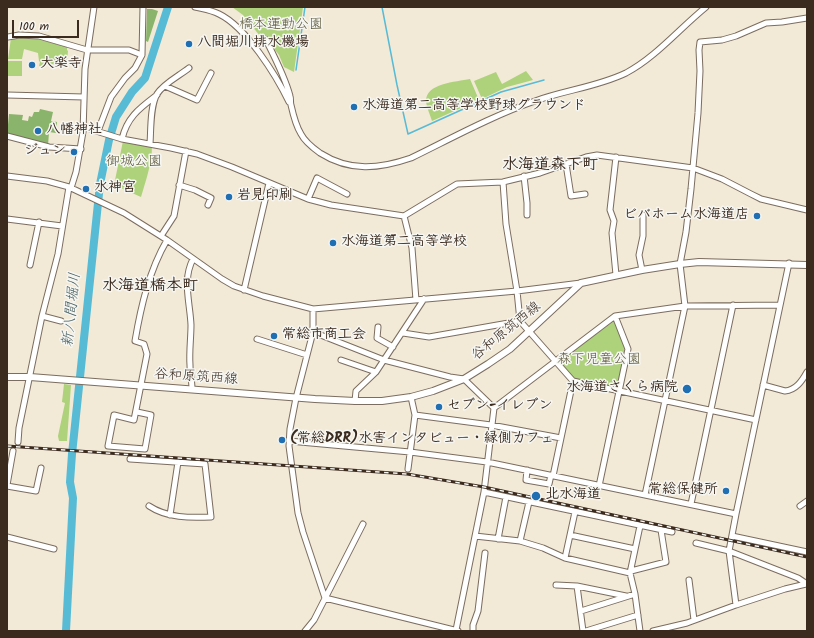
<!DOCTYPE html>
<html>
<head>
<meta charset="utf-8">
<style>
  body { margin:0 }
  #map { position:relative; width:814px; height:638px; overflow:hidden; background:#f3e9d7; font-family:Kalam,sans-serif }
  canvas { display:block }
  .frame { position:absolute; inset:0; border:8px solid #3b2a1e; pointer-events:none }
  .scale { position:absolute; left:12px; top:20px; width:67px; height:18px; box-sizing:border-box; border:2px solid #3b2a1e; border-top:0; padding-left:5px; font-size:12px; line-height:14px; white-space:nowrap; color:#3b2a1e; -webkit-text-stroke:3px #f6f6f2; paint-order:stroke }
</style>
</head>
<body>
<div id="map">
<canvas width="814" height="638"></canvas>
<div class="frame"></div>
<div class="scale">100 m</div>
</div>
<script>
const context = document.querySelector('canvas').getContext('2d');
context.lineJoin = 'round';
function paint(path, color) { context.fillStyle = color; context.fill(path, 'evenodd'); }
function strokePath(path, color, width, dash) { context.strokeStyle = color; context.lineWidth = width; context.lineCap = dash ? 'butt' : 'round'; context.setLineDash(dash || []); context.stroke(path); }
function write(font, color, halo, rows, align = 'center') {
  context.font = font + ' Kalam,"Klee One",sans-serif'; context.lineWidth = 3; context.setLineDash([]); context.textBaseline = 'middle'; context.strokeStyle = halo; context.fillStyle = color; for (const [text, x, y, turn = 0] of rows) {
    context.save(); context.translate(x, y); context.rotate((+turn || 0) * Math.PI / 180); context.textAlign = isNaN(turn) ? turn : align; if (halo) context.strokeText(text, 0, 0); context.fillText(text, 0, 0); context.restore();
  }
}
const green = new Path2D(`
  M232 7H303L294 72 284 67 279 55 265 37 260 36 243 15Z
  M17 36 30 37 67 47V50L68 51 67 61 64 60 57 64 44 65 42 67 39 66 40 62 39 61 38 53 24 49 22 59H8L11 38Z
  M8 61H22V76H8Z
  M526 71 533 80 507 87 482 99 474 81 496 72 502 84Z
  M470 79 479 100 432 121C430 115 427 108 426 102 425 83 456 82 470 79Z
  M123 141 152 146C152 163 146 180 141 197L114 185Z
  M614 321 626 348 617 389 574 380 559 361Z
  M64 384 71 385 67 441H59L58 436 65 403 62 402Z`);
const forest = new Path2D(`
  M147 9H152L158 11 148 42 146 41Z
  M40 109 53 112 51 121 57 122 56 133 49 132 48 146 7 135 9 114 23 115 22 120 28 121 29 116 32 117 34 112H39Z`);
const stream = new Path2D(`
  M382 7 397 85 408 134 501 92 544 80
  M296 70 305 7`);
const river = new Path2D(`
  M66 631 73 498 70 482 72 454 100 184 109 140 116 117 132 92 145 78 168 7`);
const minor = new Path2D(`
  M195 7C203 9 211 10 219 14 246 27 276 75 289 102
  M8 37 19 35 39 36 87 50H129L142 55
  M266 40C275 58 285 77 290 96 291 99 290 102 291 105 293 114 296 126 301 134 305 142 313 148 320 153 350 172 379 169 411 158 452 138 492 116 535 101 565 90 597 87 626 73 656 57 679 29 706 7
  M165 86 197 100 211 73
  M7 95 84 97
  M83 127 122 139 171 148 197 154 232 167 308 199 331 205 404 216 457 184 503 182 540 173 586 157 597 155 693 168 722 179 751 194 761 199 807 210
  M98 131 111 97 125 78 135 68 142 55 143 7
  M7 136 49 147 81 149
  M122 139C127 117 140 108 157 95
  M150 144C151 130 150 106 157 94 164 83 179 76 189 68
  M566 164 571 196 585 194
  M7 176 47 181 69 187 124 213 167 240 222 279 234 286 263 296 313 309 517 291 581 283
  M524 176 527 203V215
  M503 182 506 224 517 291 520 321 573 381 756 420
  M179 185 195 190 211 198 208 205
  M71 188 76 172 83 132 85 69 94 7
  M308 199 317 178 347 194
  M404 216 412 248 416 300
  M7 219 62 226
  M161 236 174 216 186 151
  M30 265 39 222
  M642 270 639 255 643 236V215
  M616 275 612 233 614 221 610 210 616 157
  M244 290 269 183
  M313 309V332L296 398 290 429 289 446 298 513 303 532 325 598
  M42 316 61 321
  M378 327 377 338 393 347
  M313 332 384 360 450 377 464 379 494 408
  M403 333 429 337 520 321
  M257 339 307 355
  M341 360 376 372
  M763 385 785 391C796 390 802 381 807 372
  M192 389C192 381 190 373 190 365 189 352 191 338 191 325 190 302 182 280 193 259
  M355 401 356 391 376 372 424 299
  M137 412 151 415 145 449 108 446 114 415 134 420 147 354 144 344 135 341C141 306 149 271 167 240
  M415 415 491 425 561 438
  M289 441 410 452 487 462 736 514
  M18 442 19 428 42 316 58 254 69 187
  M130 459 205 464 211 517C190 518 167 518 149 506
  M408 469 415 415 411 397
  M527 470 526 480 549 484 551 475
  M553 476 573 381
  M7 485 13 451
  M7 486 36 491 41 468
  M599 486 628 349 615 316
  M484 492 672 532
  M645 495 685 306 680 264 686 232 691 189 698 113 700 71 699 50 700 42 722 40 736 36 766 23 782 22 807 18
  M691 504 733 305
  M800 506 807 501
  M170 515 178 462
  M570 535 635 549
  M475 536 520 541 543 548 565 558 630 573
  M732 536 807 552
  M7 537 54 549
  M498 539 506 497
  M520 541 529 502
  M696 543 729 551 798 578 807 584
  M565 558 575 512
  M631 571 666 562 661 530
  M689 580 694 620
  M556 585 577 586 626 596
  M577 586 583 631
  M325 598 458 631
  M736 605 729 551 736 514 789 263
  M581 611 635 594
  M456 630 484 492 494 408 615 316 685 306 780 305
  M305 631 314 620 363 524
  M473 631V625L478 611 485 553
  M586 631 638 615
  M640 631 635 594 630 573 640 526
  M653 631 687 623 736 605 785 589 806 584`);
const major = new Path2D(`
  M7 377H30L315 399 355 401H382L411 397 433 391 464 379 488 364 510 349 581 283 642 270 680 264 699 262 807 265`);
const rail = new Path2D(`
  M7 446 407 474 484 487 807 557`);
const markers = [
  [189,44,4,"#1f6fb2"],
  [32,65,4,"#1f6fb2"],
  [354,107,4,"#1f6fb2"],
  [38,131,4,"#1f6fb2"],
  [74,152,4,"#1f6fb2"],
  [86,189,4,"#1f6fb2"],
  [229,197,4,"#1f6fb2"],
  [757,216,4,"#1f6fb2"],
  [333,243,4,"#1f6fb2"],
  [274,336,4,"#1f6fb2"],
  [687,389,5,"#1f6fb2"],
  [439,407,4,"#1f6fb2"],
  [282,440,4,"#1f6fb2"],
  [726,491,4,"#1f6fb2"],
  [536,496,5,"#1f6fb2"]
];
const parkNames = [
  ["橋本運動公園",281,26],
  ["御城公園",134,163],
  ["森下児童公園",599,361]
];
const poiNames = [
  ["八間堀川排水機場",197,44],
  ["大楽寺",40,65],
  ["水海道第二高等学校野球グラウンド",362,107],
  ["八幡神社",46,131],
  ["ジュン",66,152,"right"],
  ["水神宮",94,189],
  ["岩見印刷",237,197],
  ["ビバホーム水海道店",749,216,"right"],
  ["水海道第二高等学校",341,243],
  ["常総市商工会",282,336],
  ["水海道さくら病院",678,389,"right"],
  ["セブン-イレブン",447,407],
  ["(常総DRR)水害インタビュー・縁側カフェ",290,440],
  ["常総保健所",718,491,"right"],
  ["北水海道",545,496]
];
const streetNames = [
  ["谷和原筑西線",507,332,-39],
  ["谷和原筑西線",196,378,4]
];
const waterNames = [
  ["新八間堀川",73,310,-84]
];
const quarterNames = [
  ["水海道森下町",550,166],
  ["水海道橋本町",150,287]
];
paint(green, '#add27b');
paint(forest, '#8ab46b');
strokePath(stream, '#57bbd5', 1.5);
strokePath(river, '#57bbd5', 8);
strokePath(minor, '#7b6d5f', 7);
strokePath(major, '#7b6d5f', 8);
strokePath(minor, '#fff', 5);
strokePath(major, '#fff', 6);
strokePath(rail, '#3b2a1e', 3);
strokePath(rail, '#f6f6f2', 1.5, [4.5]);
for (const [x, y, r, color] of markers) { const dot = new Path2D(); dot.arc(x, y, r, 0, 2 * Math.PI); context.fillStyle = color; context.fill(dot); strokePath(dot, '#f6f6f2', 1.5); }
write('14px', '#585435', '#f6f6f2', parkNames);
write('bold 14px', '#3b2a1e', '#f6f6f2', poiNames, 'left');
write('14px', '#3b2a1e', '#f6f6f2', streetNames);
write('italic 15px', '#455d5e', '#f6f6f2', waterNames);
write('bold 16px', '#3b2a1e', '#f6f6f2', quarterNames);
</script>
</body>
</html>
